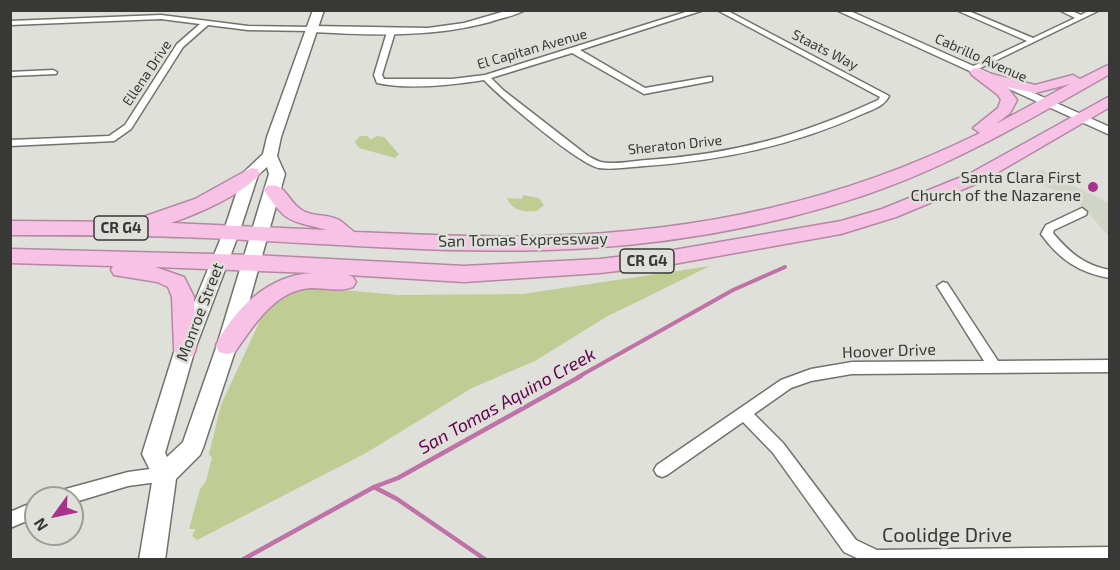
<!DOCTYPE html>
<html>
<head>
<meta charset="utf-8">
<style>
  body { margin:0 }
  #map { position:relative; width:1120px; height:570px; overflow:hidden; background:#dee0d9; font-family:"Exo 2",sans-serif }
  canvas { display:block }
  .frame { position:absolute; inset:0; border:12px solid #383936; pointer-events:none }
  .north { position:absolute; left:24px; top:486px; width:60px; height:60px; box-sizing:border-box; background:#dee0d9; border:2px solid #9c9d98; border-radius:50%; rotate:237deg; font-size:16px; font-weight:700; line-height:24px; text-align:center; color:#383936 }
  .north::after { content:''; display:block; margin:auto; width:21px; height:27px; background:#a9328a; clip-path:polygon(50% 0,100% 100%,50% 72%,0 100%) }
</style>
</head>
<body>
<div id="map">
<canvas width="1120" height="570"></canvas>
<div class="frame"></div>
<div class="north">N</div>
</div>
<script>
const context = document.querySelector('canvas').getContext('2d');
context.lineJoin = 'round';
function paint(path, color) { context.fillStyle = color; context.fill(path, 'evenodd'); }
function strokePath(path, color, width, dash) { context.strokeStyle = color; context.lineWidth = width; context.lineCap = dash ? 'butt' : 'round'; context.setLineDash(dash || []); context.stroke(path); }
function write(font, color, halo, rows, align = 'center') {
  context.font = font + ' "Exo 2",sans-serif'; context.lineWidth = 5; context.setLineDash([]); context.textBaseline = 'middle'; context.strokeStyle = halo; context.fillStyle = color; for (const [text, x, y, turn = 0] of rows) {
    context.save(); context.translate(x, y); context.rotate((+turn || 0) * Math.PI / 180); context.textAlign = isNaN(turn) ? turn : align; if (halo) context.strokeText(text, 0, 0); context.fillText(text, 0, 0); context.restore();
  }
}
const built = new Path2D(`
  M1042 170 1109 203V236L1078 202 1027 177Z`);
const green = new Path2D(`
  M360 136H368L370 140 377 136 384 137 399 154 395 158 359 148 355 142Z
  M523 195 539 198 544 205 537 211C524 212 512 211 507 198L522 199Z
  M710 266 606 317 535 361 472 388 366 453 197 540 192 536 195 529H189L200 489 206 481 212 458 209 454 221 405 264 312 270 305 292 291 310 287 399 295 523 294Z`);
const streamFar1 = new Path2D(`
  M578 377 733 290 785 267`);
const stream = new Path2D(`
  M374 487 397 499 486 560
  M242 560 374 487 398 478 581 376`);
const minor = new Path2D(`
  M692 10H704L580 50 645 88 709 77H712V81L644 94 572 53 491 78 503 90 588 156C592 158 597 161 601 162 615 165 633 161 647 160 734 154 800 136 878 100L880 97 717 10H726L889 96C884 107 871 110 860 115 792 146 719 161 644 166 630 167 613 170 599 168 578 164 500 97 484 80 452 85 409 90 377 83L374 75 387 32 391 30 395 32 382 75 384 79H452L485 75Z
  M956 10H966L1033 38 1075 18 1059 10H1070L1081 15 1090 10H1100L972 72 968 70 969 68 1027 41Z
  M161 15 248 26 311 27 315 29 311 31 248 30 208 25 183 47 131 129 114 141 10 146V140L109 136 125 125 177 44 200 24 161 19 10 25V21Z
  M53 70 57 72 56 74 10 76V72Z
  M1082 208 1087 212 1086 215 1054 230 1053 233C1070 253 1084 265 1110 270V278C1079 273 1059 259 1041 234L1046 225Z
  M943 282 947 283 998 361 1110 360V372L852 374 811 381 791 388 754 414 783 443 856 540 877 550 1110 547V560H861L844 552 773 453 743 422 667 475 662 477 657 475 654 470 657 465 781 380 811 369 852 362 984 361 937 286Z
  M165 467 170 469 173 474 170 479 165 481 128 486 72 503V498H54L56 493 62 490 128 472Z
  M36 501V517L10 528V512Z`);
const tertiary = new Path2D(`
  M509 10H525C515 16 501 18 490 22 431 38 372 35 311 32L306 29 311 26 428 28 464 23Z
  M836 10H848L1110 127V135Z`);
const secondary = new Path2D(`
  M313 10H324L281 137 277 156 285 174 237 345 203 448 200 455 176 479 165 560H139L153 476 142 454 175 349 223 233 243 173 263 154 267 137ZM267 167 269 174 217 345 183 442 167 457 165 453 195 349 239 233 258 175Z`);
const trunk = new Path2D(`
  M1110 64V74C1030 119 951 166 865 195 763 229 653 247 546 250 440 253 333 244 227 239 155 235 83 235 10 235V221L138 222 140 218 195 199 251 168 257 169 260 173C245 194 195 215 171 223L327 230C291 220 287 225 264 190L267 186C284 181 287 199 299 208 310 218 327 213 339 220 344 223 349 228 354 232 418 234 482 238 545 236 699 232 842 201 980 133L973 128 998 108 1001 100 998 95 972 75 970 72 972 69 977 68 988 73 1035 85 1073 75 1080 79ZM1070 84 996 124 1010 113 1017 100 1007 87 1035 93Z
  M1110 96V107L983 181 896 217 841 234 668 265 600 273 464 282 348 275 353 277 356 282 353 287C340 292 326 288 311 288 275 290 254 325 235 352L227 354 219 352 216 345C235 308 269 275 312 273L155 267 184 277 194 297 196 349 193 356 185 358 177 356 174 349 172 297 168 287 157 282 114 275 111 270 113 266 10 263V249L253 255 464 266 600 259 668 251 841 221 882 209 971 173Z`);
const markers = [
  [1093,187,6,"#a9328a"]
];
const farStreetnames = [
  ["El Capitan Avenue",532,49,-16],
  ["Staats Way",825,50,27],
  ["Cabrillo Avenue",981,58,24],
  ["Ellena Drive",147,73,-56],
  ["Sheraton Drive",675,145,-6]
];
const shields = [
  [121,228,54],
  [647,261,54]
];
const shieldNames = [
  ["CR G4",121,228],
  ["CR G4",647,261]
];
const poiNames = [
  ["Santa Clara First",1081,178],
  ["Church of the Nazarene",1081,196]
];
const streetNames = [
  ["San Tomas Expressway",523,240,-1],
  ["Monroe Street",200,312,-69],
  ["Hoover Drive",889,351,-2]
];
const waterNames = [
  ["San Tomas Aquino Creek",507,401,-29]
];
const nearStreetnames = [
  ["Coolidge Drive",947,535]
];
paint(built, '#d1d5c7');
paint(green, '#bfcd95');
strokePath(streamFar1, '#bf72a6', 4);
strokePath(stream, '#bf72a6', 4.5);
strokePath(minor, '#71726c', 3);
strokePath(tertiary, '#71726c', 3);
strokePath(secondary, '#71726c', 3);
strokePath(trunk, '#b488a4', 3);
paint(minor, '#fff');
paint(tertiary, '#fff');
paint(secondary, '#fff');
paint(trunk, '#f8c2e6');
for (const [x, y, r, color] of markers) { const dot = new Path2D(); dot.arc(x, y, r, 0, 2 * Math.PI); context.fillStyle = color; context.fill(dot); strokePath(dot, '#dee0d9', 2); }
write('14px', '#383936', '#dee0d9', farStreetnames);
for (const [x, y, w] of shields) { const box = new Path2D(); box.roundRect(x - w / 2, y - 12, w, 24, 4.5); context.fillStyle = '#dee0d9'; context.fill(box); strokePath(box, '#383936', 1.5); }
write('bold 15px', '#383936', null, shieldNames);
write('16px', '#383936', '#dee0d9', poiNames, 'right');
write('16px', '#383936', '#dee0d9', streetNames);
write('italic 18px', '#64014f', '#dee0d9', waterNames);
write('20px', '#383936', '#dee0d9', nearStreetnames);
</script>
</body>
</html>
